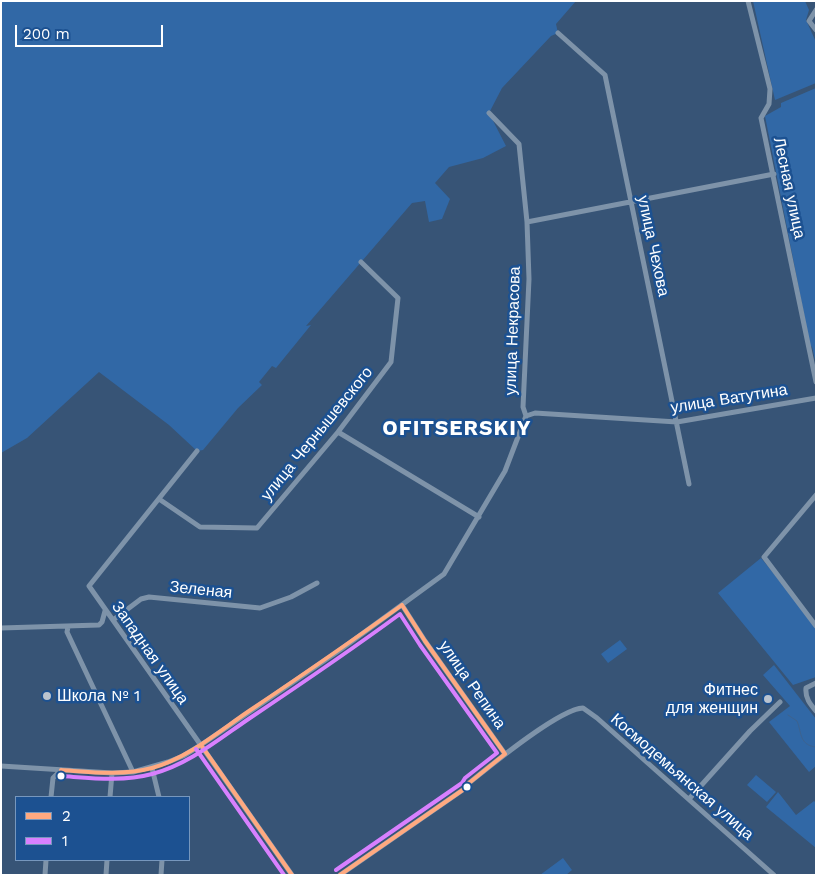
<!DOCTYPE html>
<html>
<head>
<meta charset="utf-8">
<style>
  body { margin:0 }
  #map { position:relative; width:817px; height:876px; overflow:hidden; background:#375476; font-family:"Work Sans",sans-serif }
  canvas { display:block }
  .frame { position:absolute; inset:0; border:2px solid #fff; pointer-events:none }
  .legend { position:absolute; left:15px; top:796px; width:175px; height:65px; box-sizing:border-box; background:#1c5191; border:1px solid #7797bd; margin:0; padding:6px 9px; list-style:none; font-size:15px; color:#fff }
  .legend li { display:flex; align-items:center; gap:10px; height:25px }
  .legend b { width:25px; border:1px solid #7797bd }
  .scale { position:absolute; left:15px; top:25px; width:148px; height:22px; box-sizing:border-box; border:2px solid #fff; border-top:0; padding-left:6px; font-size:15px; line-height:18px; white-space:nowrap; color:#fff; -webkit-text-stroke:4px #1c5191; paint-order:stroke }
</style>
</head>
<body>
<div id="map">
<canvas width="817" height="876"></canvas>
<div class="frame"></div>
<ul class="legend">
<li><b style="height:6px;background:#ffa980"></b>2</li>
<li><b style="height:6px;background:#d880ff"></b>1</li>
</ul>
<div class="scale">200 m</div>
</div>
<script>
const context = document.querySelector('canvas').getContext('2d');
context.lineJoin = 'round';
function paint(path, color) { context.fillStyle = color; context.fill(path, 'evenodd'); }
function strokePath(path, color, width, dash) { context.strokeStyle = color; context.lineWidth = width; context.lineCap = dash ? 'butt' : 'round'; context.setLineDash(dash || []); context.stroke(path); }
function write(font, color, halo, rows, align = 'center') {
  context.font = font + ' "Work Sans",sans-serif'; context.lineWidth = 5; context.setLineDash([]); context.textBaseline = 'middle'; context.strokeStyle = halo; context.fillStyle = color; for (const [text, x, y, turn = 0] of rows) {
    context.save(); context.translate(x, y); context.rotate((+turn || 0) * Math.PI / 180); context.textAlign = isNaN(turn) ? turn : align; if (halo) context.strokeText(text, 0, 0); context.fillText(text, 0, 0); context.restore();
  }
}
const green = new Path2D(`
  M1 1H576L556 24 558 33 551 36 502 88 489 113 506 146 483 158 449 167 435 183 450 199 442 219 429 222 425 201 412 203 306 326 311 325 276 368 272 366 259 382 262 385 238 408 203 450 197 451 169 425 99 372 27 438 1 453Z
  M753 1H805L809 10 806 20 816 42V83L775 100Z
  M816 88V364L812 347 810 345 765 116 781 107V103Z
  M761 558 816 625V677L793 685 718 593Z
  M620 640 627 649 608 663 601 654Z
  M774 665 816 719V766L809 772 769 722 790 706 763 675Z
  M756 775 776 792 767 802 747 785Z
  M778 792 796 815 814 801 816 803V848L766 807Z
  M563 858 572 870 566 875H540Z`);
const stream = new Path2D(`
  M788 715 797 721C802 733 799 745 816 747`);
const minor = new Path2D(`
  M748 1 770 89 769 104 761 118 816 382
  M816 10 809 21 816 30
  M558 33 605 75 689 484
  M527 222 774 174
  M526 416 535 413 677 422 816 398
  M338 432 479 517
  M197 451 89 586 292 875
  M816 495 764 557 816 626
  M159 499 200 527 257 528 338 432 391 362 398 298 361 262
  M402 605 425 641 505 754
  M113 620 141 599 149 597 260 608 291 597 317 583
  M68 627 67 632 133 772
  M1 628 99 625 102 622 105 611
  M816 683 806 688C805 698 810 704 816 711
  M1 766 112 773 133 772 168 762 183 756 201 745 340 650 444 574 505 471 526 416 523 407 529 279 527 222 519 144 489 113
  M152 768 159 797
  M51 797 53 778 61 770
  M110 797 112 773
  M689 799 750 731 780 702
  M45 875 46 860
  M106 875 107 860
  M161 875 162 860
  M340 875 467 787 469 783C490 766 559 709 583 708L597 718 774 875`);
const bus1 = new Path2D(`
  M402 605 425 641 505 754
  M201 745 292 875
  M61 770C91 772 122 776 152 768 188 758 218 732 249 711 301 676 352 641 402 605
  M340 875 467 787 469 783 505 754`);
const bus2 = new Path2D(`
  M196 749 284 875
  M61 776C91 778 122 782 152 774 188 765 219 739 250 718 301 684 351 650 400 614L420 645 497 753 465 778 462 783 336 870`);
const markers = [
  [47,696,5,"#b9c3cf"],
  [768,699,5,"#b9c3cf"],
  [61,776,4.5,"#fff"],
  [467,787,4.5,"#fff"]
];
const streetNames = [
  ["Лесная улица",789,188,78],
  ["улица Чехова",653,246,78],
  ["улица Некрасова",513,331,-88],
  ["улица Ватутина",729,399,-9],
  ["улица Чернышевского",317,434,-51],
  ["Зеленая",201,590,6],
  ["Западная улица",150,653,55],
  ["улица Репина",472,685,55],
  ["Космодемьянская улица",682,777,41]
];
const poiNames = [
  ["Фитнес",758,690],
  ["для женщин",758,708],
  ["Школа № 1",57,696,"left"]
];
const districtNames = [
  ["OFITSERSKIY",457,429]
];
paint(green, '#3168a6');
strokePath(stream, '#3d638f', 1);
strokePath(minor, '#7e93a9', 5);
strokePath(bus1, '#ffa980', 4);
strokePath(bus2, '#d880ff', 4);
for (const [x, y, r, color] of markers) { const dot = new Path2D(); dot.arc(x, y, r, 0, 2 * Math.PI); context.fillStyle = color; context.fill(dot); strokePath(dot, '#1c5191', 2); }
write('16px', '#fff', '#1c5191', streetNames);
write('16px', '#fff', '#1c5191', poiNames, 'right');
context.letterSpacing = '1px';
write('bold 21px', '#fff', '#1c5191', districtNames);
context.letterSpacing = '0px';
</script>
</body>
</html>
